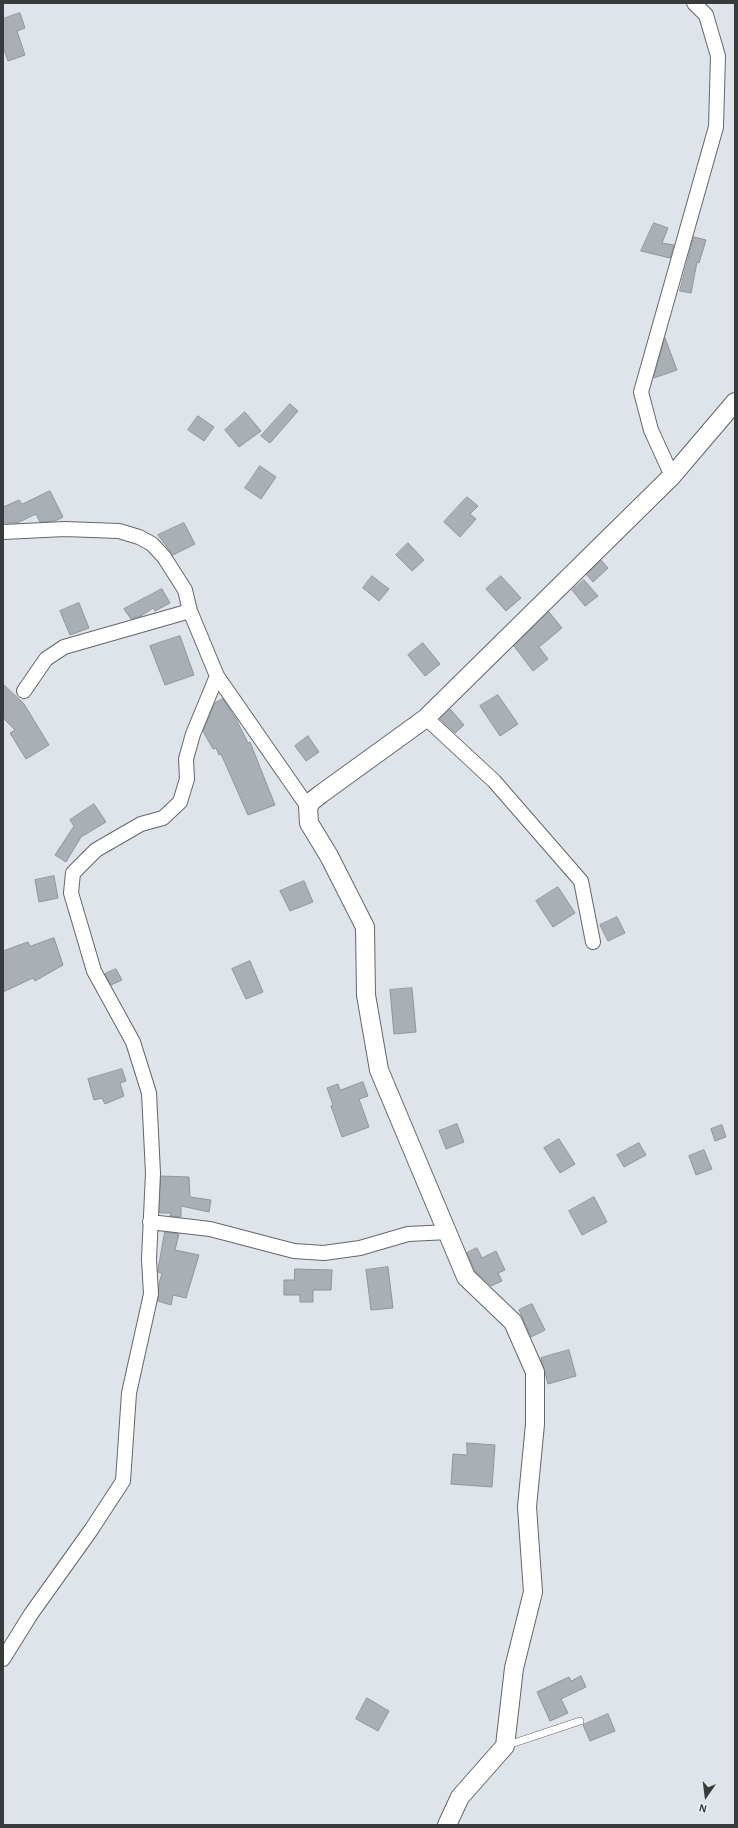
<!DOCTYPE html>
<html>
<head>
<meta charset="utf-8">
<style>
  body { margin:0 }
  #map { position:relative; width:738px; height:1828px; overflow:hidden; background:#dfe4eb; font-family:"Alegreya Sans",sans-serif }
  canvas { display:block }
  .frame { position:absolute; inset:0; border:4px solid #383a3c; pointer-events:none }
  .north { position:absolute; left:686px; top:1776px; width:40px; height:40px; -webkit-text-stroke:3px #ecf1f8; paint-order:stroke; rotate:194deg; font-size:11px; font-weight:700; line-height:16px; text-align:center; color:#383a3c }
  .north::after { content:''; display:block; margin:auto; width:14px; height:18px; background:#383a3c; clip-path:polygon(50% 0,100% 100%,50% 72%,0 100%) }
</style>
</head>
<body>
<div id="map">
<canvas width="738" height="1828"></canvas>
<div class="frame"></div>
<div class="north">N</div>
</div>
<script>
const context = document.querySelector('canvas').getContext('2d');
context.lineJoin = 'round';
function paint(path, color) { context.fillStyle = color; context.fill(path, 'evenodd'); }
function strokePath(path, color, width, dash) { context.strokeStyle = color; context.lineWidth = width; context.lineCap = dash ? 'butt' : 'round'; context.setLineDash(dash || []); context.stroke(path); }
const building = new Path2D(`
  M20 13 25 28 17 31 25 55 8 61 3 46V19Z
  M654 223 668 228 662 243 674 245 670 258 641 251Z
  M694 237 706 240 699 263 697 262 691 293 680 291Z
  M665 338 677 370 654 378Z
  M290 404 298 411 270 443 261 436Z
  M245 412 261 431 239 447 225 430Z
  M198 416 214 427 204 441 188 430Z
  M260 466 276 477 261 499 245 488Z
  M50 491 63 517 55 521 40 522 36 514 17 523H3V507L19 500 22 504Z
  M467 497 478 506 470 514 476 519 460 537 444 522Z
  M184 523 195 544 173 555 158 535Z
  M408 543 424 560 412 571 396 555Z
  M601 560 608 568 593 582 587 575Z
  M372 576 389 589 379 601 363 588Z
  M501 576 521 598 506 611 486 589Z
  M584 580 598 596 585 606 572 590Z
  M162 589 170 603 155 611 153 608 141 616 131 619 124 609Z
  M79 603 89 628 70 635 60 611Z
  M549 612 562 628 539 647 548 659 533 671 514 646Z
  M180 636 194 675 165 685 150 646Z
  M423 643 440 664 425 676 408 655Z
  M3 684 24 704 49 745 26 759 10 733 15 730 3 718Z
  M498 695 518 724 500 736 480 706Z
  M223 699 236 719 248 743 250 742 275 805 248 815 221 754 219 755 216 748 213 749 203 731 215 703Z
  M450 709 464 725 455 733 440 719Z
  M308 736 319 752 306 761 295 746Z
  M94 804 106 822 81 837 66 862 55 855 74 826 70 820Z
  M54 876 58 898 39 902 35 880Z
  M304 881 313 902 290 911 280 891Z
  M558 887 575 913 553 927 536 901Z
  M617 917 625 933 608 941 600 925Z
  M54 938 63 965 35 981 33 978 3 992V951L28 942 30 946Z
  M250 961 263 992 246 999 232 969Z
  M116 969 122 980 111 985 105 974Z
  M412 988 416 1032 394 1034 390 990Z
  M122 1069 126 1081 120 1083 124 1096 105 1104 102 1098 94 1100 88 1079Z
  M363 1082 368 1096 359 1099 369 1127 342 1137 331 1106 333 1105 327 1088 338 1084 340 1090Z
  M457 1124 464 1142 446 1149 439 1131Z
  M722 1125 726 1137 715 1141 711 1129Z
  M559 1139 575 1164 560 1173 544 1148Z
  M639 1143 646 1155 624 1167 617 1155Z
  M704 1150 712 1169 696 1175 689 1156Z
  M161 1176 189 1177 190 1197 211 1200 209 1212 181 1206V1217L170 1216 171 1213H160Z
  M594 1197 607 1222 582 1235 569 1211Z
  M165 1232 179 1234 175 1250 199 1255 186 1298 173 1295 171 1305 158 1301 159 1284 162 1273 158 1272V1270Z
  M477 1248 482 1258 496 1251 505 1270 498 1273 502 1281 491 1286 475 1271 467 1253Z
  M388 1267 393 1308 371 1310 366 1270Z
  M295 1269 332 1270 331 1290H313V1302H300V1295H284V1280H294Z
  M532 1304 545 1330 531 1337 519 1310Z
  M569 1350 576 1376 548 1384 541 1358Z
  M467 1443 495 1445 492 1487 451 1484 453 1454 467 1455Z
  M581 1676 586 1687 561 1699 568 1713 550 1721 537 1692 569 1677 571 1681Z
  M367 1698 389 1711 378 1731 356 1719Z
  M608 1714 615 1731 590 1741 583 1725Z`);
const service = new Path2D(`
  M505 1746 580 1721`);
const minor = new Path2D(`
  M672 476 651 430 641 392 716 127 718 56 706 15 694 3
  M3 532 65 529 119 531 139 537 152 544 164 557 185 590 190 611 217 676 308 807
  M24 691 46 659 64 647 190 611
  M426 718 494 781 581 881 593 942
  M150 1222 210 1229 294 1251 324 1253 360 1248 408 1234 449 1232
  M3 1659 31 1614 91 1530 123 1481 129 1393 151 1294 149 1259 153 1173 149 1093 133 1042 94 971 71 893 73 873 96 850 141 824 163 818 180 802 187 779 186 759 193 734 217 676`);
const tertiary = new Path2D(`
  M447 1825 460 1797 505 1746 514 1668 533 1592 527 1507 535 1424V1372L513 1322 466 1277 379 1070 366 995 365 927 329 856 309 823 308 807 312 801 321 794 426 718 672 476 735 402`);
paint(building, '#aaaeb5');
strokePath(building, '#90959b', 1);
strokePath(service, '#63676d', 8);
strokePath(minor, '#63676d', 16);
strokePath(tertiary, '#63676d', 20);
strokePath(service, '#fff', 7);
strokePath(minor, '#fff', 14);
strokePath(tertiary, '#fff', 18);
</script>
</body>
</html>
